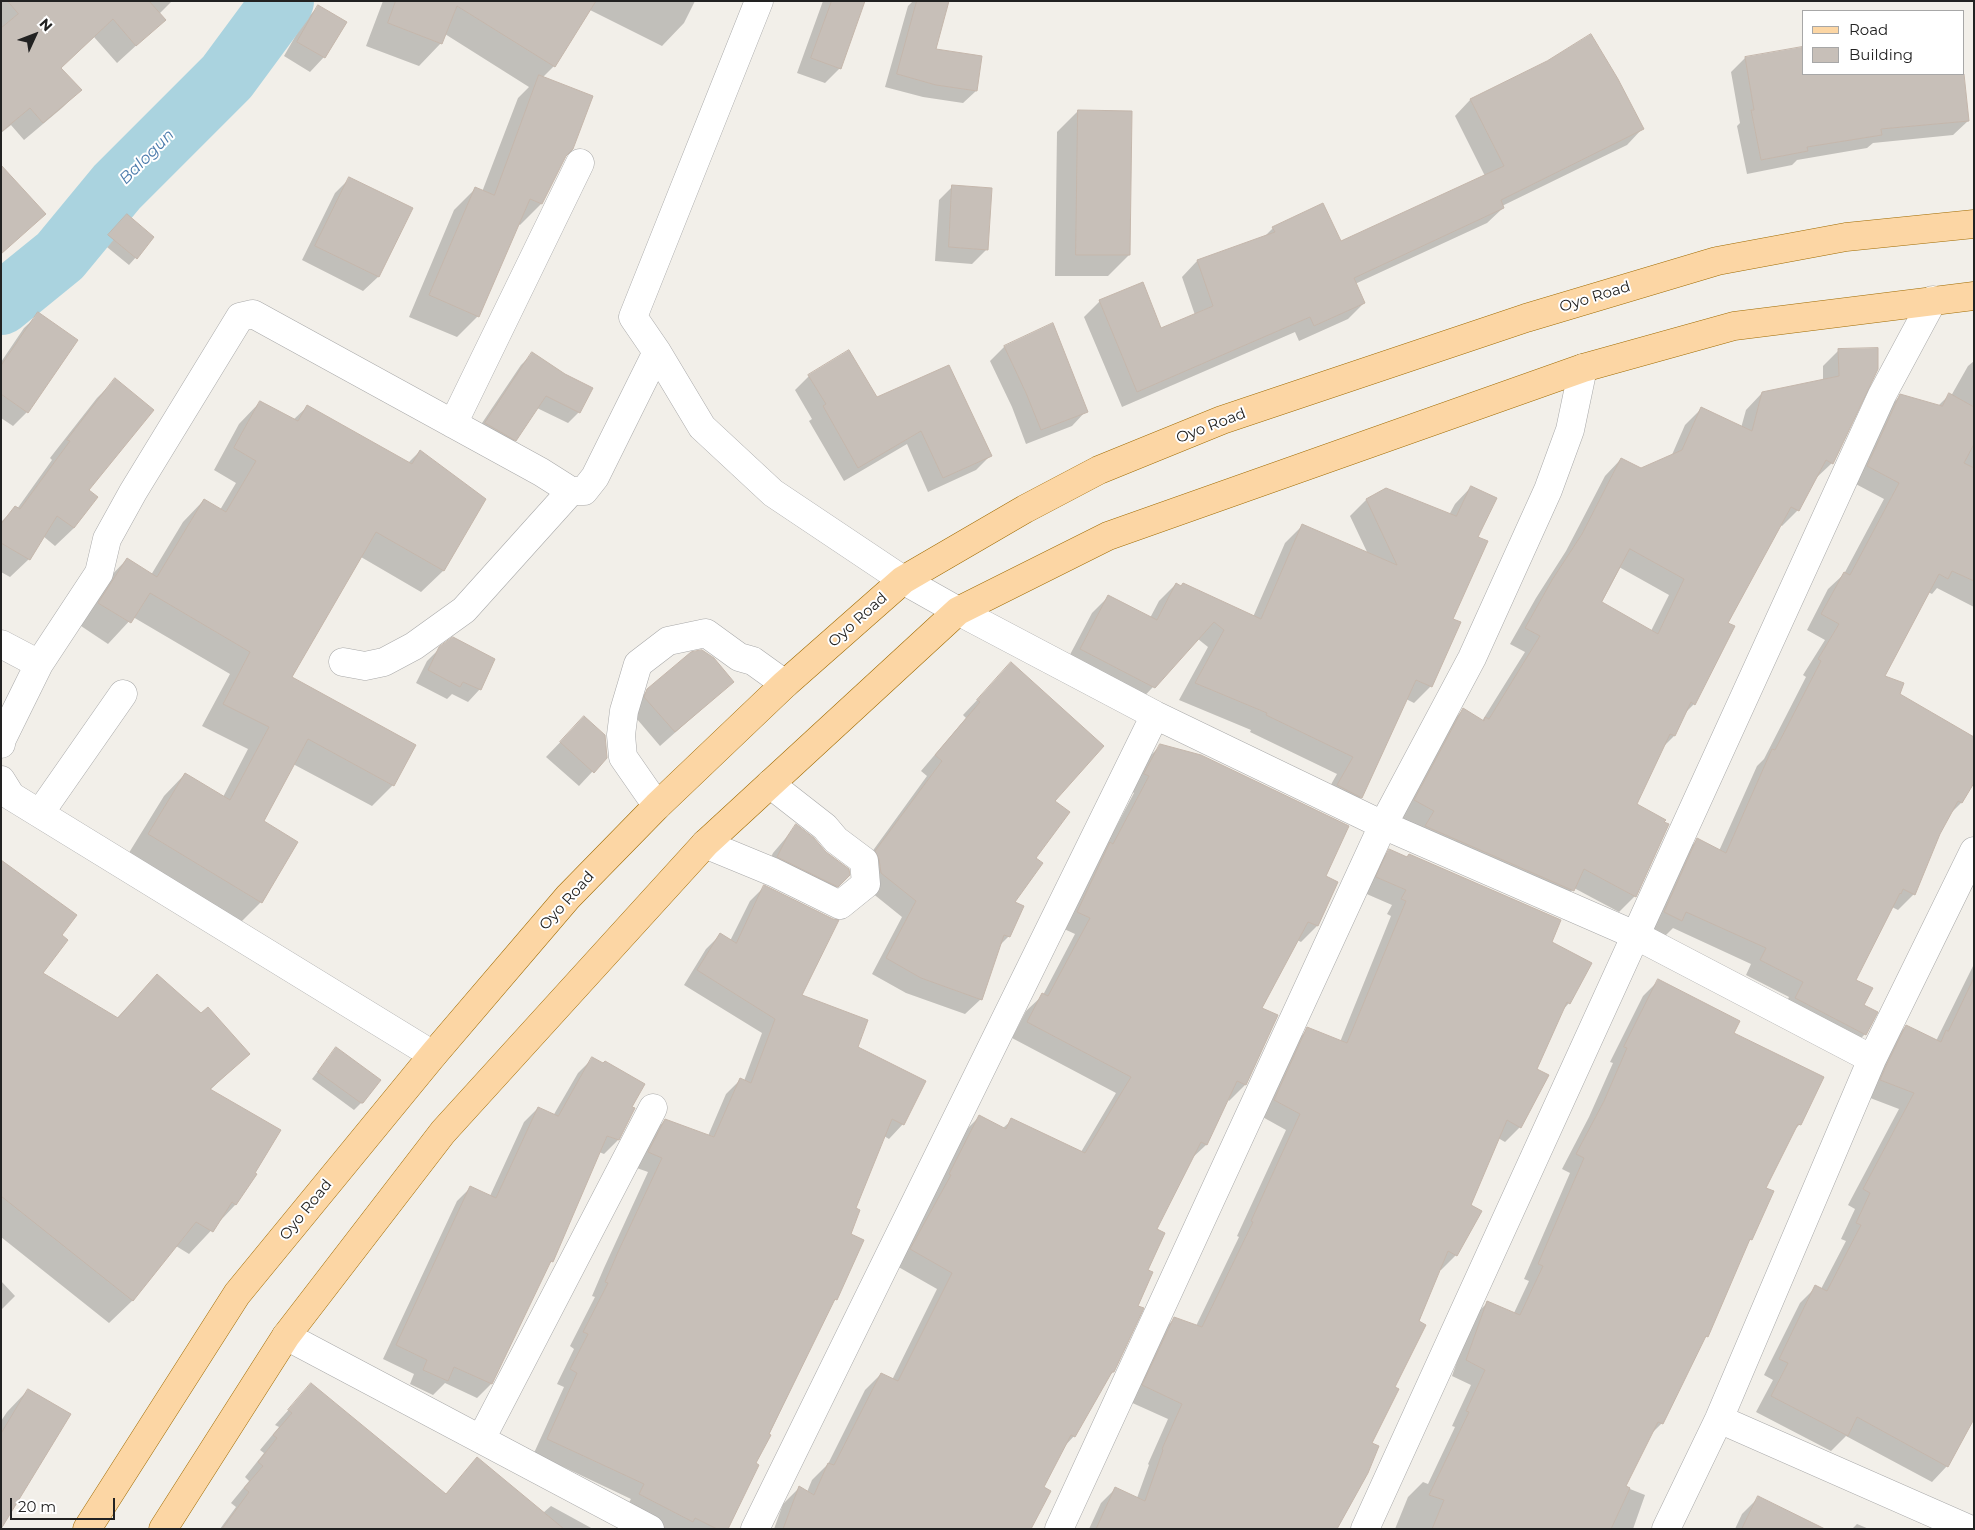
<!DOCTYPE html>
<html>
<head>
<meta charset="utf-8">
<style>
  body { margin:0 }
  #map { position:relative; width:1975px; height:1530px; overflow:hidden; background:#f2efe9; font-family:Montserrat,sans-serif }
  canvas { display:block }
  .frame { position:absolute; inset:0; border:2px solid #222; pointer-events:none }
  .legend { position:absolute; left:1802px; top:10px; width:162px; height:65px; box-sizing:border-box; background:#fff; border:1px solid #a7a7a7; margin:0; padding:6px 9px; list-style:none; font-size:15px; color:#222 }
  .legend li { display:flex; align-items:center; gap:10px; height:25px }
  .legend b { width:25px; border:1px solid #a7a7a7 }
  .north { position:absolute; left:10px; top:10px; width:50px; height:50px; -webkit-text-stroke:4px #fff; paint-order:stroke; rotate:47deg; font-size:14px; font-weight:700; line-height:20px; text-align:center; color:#222 }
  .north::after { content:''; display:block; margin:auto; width:18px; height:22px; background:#222; clip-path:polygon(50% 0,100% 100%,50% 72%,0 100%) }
  .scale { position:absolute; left:10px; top:1498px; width:105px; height:22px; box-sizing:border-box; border:2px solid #222; border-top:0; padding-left:6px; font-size:15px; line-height:18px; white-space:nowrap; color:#222; -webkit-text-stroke:4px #fff; paint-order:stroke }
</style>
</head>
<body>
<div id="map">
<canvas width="1975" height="1530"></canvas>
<div class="frame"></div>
<ul class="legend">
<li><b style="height:6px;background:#fcd6a4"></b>Road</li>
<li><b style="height:14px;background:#c7bfb8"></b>Building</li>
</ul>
<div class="north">N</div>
<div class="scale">20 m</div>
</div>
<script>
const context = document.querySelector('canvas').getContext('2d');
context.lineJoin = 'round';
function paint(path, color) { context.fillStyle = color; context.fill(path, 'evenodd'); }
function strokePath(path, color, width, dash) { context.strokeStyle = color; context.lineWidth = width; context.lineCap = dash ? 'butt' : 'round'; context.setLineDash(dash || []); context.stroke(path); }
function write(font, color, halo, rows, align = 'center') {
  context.font = font + ' Montserrat,sans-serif'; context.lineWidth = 4; context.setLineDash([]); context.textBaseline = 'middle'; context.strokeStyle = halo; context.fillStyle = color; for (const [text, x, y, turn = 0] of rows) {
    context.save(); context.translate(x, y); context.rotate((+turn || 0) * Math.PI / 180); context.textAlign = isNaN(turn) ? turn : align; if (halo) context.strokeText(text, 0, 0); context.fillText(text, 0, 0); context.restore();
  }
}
const shadow = new Path2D(`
  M1 1H172L159 14 164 20 117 63 94 37 60 68 80 90 62 108 24 140 11 125 1 133Z
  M383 1H695L684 23 662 46 590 10 554 66 542 78 564 156 541 204 520 225 518 224 478 316 457 337 409 317 454 210 475 189 482 192 518 98 529 87 445 34 441 43 419 66 366 46Z
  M823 1H864L840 68 825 83 797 73Z
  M913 1H946L935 50 976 91 963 103 923 97 885 87 908 6Z
  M318 7 324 57 310 72 284 56 304 21Z
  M1804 51V74H1963L1968 121 1953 135 1873 143 1867 148 1797 160 1792 165 1747 174 1737 126 1740 123 1731 72 1745 58Z
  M1548 62 1642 129 1627 145 1502 206 1503 208 1487 223 1355 284 1364 303 1348 319 1299 341 1295 332 1122 407 1084 317 1100 301 1160 330 1195 315 1182 277 1197 261 1264 237 1273 228 1341 243 1485 176 1455 116 1470 100Z
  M1078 111 1129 255 1108 276H1055L1057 132Z
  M349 179 411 209 378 277 363 291 302 260 335 193Z
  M953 186 987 249 972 264 935 261 939 200Z
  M120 222 153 238 129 265 102 243Z
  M39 314 27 412 13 426 1 418V362L24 328Z
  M1052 324 1086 411 1072 426 1026 444 1012 407 990 361 1004 347Z
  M1877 349 1832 463 1815 479 1798 510 1782 526 1780 525 1726 623 1694 704 1683 715 1674 736 1662 748 1635 805V896L1619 912 1574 888 1557 907 1399 816 1447 726 1463 710 1482 721 1525 652 1510 644 1536 598 1566 551 1605 476 1621 459 1641 470 1671 457 1685 425 1701 409 1741 428 1746 410 1762 393 1823 380V366L1839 350ZM1619 567 1669 595 1651 631 1601 603Z
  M532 354 579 412 568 423 537 408 515 440 504 451 474 435 521 365Z
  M1974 361V607L1937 588 1932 594 1928 592 1883 677 1974 781 1961 803 1950 814 1939 833 1914 894 1898 910 1892 907 1855 981 1862 1006 1865 1034 1850 1050 1780 1014 1789 997 1746 975 1751 964 1673 928 1665 936 1649 928 1682 855 1697 840 1719 851 1757 766 1764 759 1806 677 1803 675 1825 640 1807 630 1828 589 1844 574 1884 499 1852 482 1885 411 1901 395 1938 406 1949 395 1951 396 1968 366Z
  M809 376 876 399 990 456 976 470 928 492 907 444 844 481 809 421 812 419 795 390Z
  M115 380 87 491 74 528 55 546 43 536 29 559 10 577 1 572V522L15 508 17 509 52 460 50 458 97 398Z
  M260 402 293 420 308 406 408 463 420 451 485 499 443 571 421 592 361 557 290 677 393 785 372 806 293 764 262 822 296 843 261 902 239 924 127 856 164 796 185 774 223 797 248 749 202 726 230 674 133 617 108 644 78 624 106 581 127 559 151 575 183 522 204 500 220 510 236 483 214 470 239 424Z
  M1471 487 1477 537 1431 686 1414 703 1406 699 1361 797 1344 813 1321 802 1337 774 1250 732 1251 730 1179 700 1208 647 1198 639 1137 704 1064 666 1092 613 1108 597 1150 618 1159 601 1176 584 1253 617 1285 543 1302 526 1368 554 1350 516 1366 500 1386 490 1449 515 1455 504Z
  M440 648 480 689 468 702 452 694 447 699 416 683 427 661Z
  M1011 664 1053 801 1013 902 1009 936 999 946 981 999 965 1014 906 993 872 974 902 917 866 888 861 867 927 776 921 771 966 718 963 715Z
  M732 682 660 746 631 712 633 705 648 690Z
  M570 732 606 757 579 786 546 757Z
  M1161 745 1325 876 1337 882 1317 926 1301 942 1297 940 1260 1009 1277 1016 1245 1085 1229 1101 1227 1099 1206 1145 1190 1160 1155 1229 1136 1306 1113 1372 1109 1376 1074 1436 1063 1448 1043 1488 1030 1529H774L783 1504 799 1488 807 1492 812 1480 828 1464 865 1390 881 1374 892 1380 937 1289 895 1265 963 1133 979 1117 1003 1128 1012 1120 1081 1152 1116 1093 1012 1038 1026 1011 1043 995 1075 934 1062 928 1134 793 1129 790 1145 761Z
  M796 826 848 875 823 900 764 871 773 853Z
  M1390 850 1550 942 1590 963 1569 1003 1562 1011 1536 1070 1520 1127 1505 1142 1498 1138 1469 1205 1456 1255 1441 1270 1439 1269 1394 1387 1336 1529H1089L1101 1503 1116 1488 1137 1498 1149 1465 1148 1464 1168 1419 1128 1401 1159 1334 1174 1319 1196 1326 1239 1237 1237 1236 1286 1130 1259 1115 1293 1044 1308 1029 1340 1042 1391 916 1387 914 1392 905 1362 892 1375 865Z
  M1 862 60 936 41 973 116 1019 157 975 248 1054 210 1090 236 1204 189 1254 176 1246 132 1301 109 1323 1 1237Z
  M764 887 800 996 856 1047 903 1124 889 1139 884 1136 855 1209 836 1299 832 1303 755 1464 726 1529H665L626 1508 631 1499 534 1453 564 1387 557 1384 574 1349 570 1346 595 1297 592 1296 604 1268 648 1172 634 1167 651 1135 665 1120 708 1136 726 1094 740 1080 744 1081 762 1033 684 985 706 949 720 935 730 941 750 901Z
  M1974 964V1358L1947 1466 1932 1482 1846 1436 1831 1451 1756 1412 1773 1380 1764 1375 1800 1303 1816 1287 1821 1289 1846 1241 1841 1239 1855 1209 1848 1205 1899 1109 1865 1096 1890 1042 1906 1026 1936 1041Z
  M1658 981 1732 1034 1800 1124 1793 1131 1765 1188 1751 1239 1748 1242 1707 1336 1702 1340 1662 1423 1650 1435 1625 1487 1645 1495 1633 1529H1395L1408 1497 1423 1482 1428 1484 1455 1427 1452 1426 1471 1385 1452 1376 1472 1318 1487 1303 1514 1313 1529 1281 1524 1279 1570 1173 1562 1169 1589 1117 1613 1063 1610 1062 1643 996Z
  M336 1048 362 1102 354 1110 312 1079Z
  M592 1059 630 1107 634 1109 618 1140 604 1154 599 1152 552 1261 548 1265 491 1384 477 1398 445 1383 433 1395 410 1384 414 1374 383 1359 457 1201 471 1187 490 1196 524 1122 538 1108 553 1116 578 1073Z
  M1 1281 15 1296 1 1310Z
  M311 1385 445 1495 477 1459 543 1513 551 1506 593 1529H220L236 1507 231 1503 249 1481 245 1477 264 1453 260 1450 279 1427 275 1425Z
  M28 1390 1 1527V1421L7 1412Z
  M1758 1498 1822 1529H1735L1742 1514Z
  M1857 1524 1869 1529H1852Z`);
const river = new Path2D(`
  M1 304 60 256 117 187 227 77 283 1`);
const building = new Path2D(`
  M8 1H149L166 20 136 46 113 19 61 68 82 90 43 123 30 108 1 132V28L18 14Z
  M396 1H596L555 67 457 6 442 44 388 23Z
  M832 1H865L841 69 811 58Z
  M917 1H949L936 49 982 56 977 91 936 85 897 74Z
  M318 5 347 22 325 58 297 42Z
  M1591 34 1618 79 1644 129 1501 200 1504 208 1354 278 1365 303 1314 326 1310 317 1137 392 1099 300 1143 282 1161 328 1213 306 1197 260 1275 232 1272 227 1323 203 1341 241 1504 166 1470 99 1547 61Z
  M1802 47 1804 74H1964L1969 121 1881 129 1882 135 1807 147 1808 151 1761 160 1751 110H1754L1745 57Z
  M539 75 593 96 573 149 566 156 542 204 530 199 479 317 429 295 475 187 494 195Z
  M1078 110 1132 111 1130 255H1076Z
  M1 165 46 214 1 254Z
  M349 177 413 208 379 277 315 246Z
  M952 185 992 188 988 250 949 247Z
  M127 214 154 237 137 259 108 235Z
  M38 312 78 340 28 413 1 394V366Z
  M1053 323 1088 412 1041 430 1026 393 1004 346Z
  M1878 348V369L1833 464 1826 460 1799 511 1791 507 1728 623 1735 626 1695 705 1691 702 1675 736 1670 734 1637 804 1666 820 1664 822 1669 824 1636 897 1584 869 1574 891 1425 826 1434 811 1414 800 1463 708 1484 721 1485 717 1489 719 1540 636 1525 628 1552 580 1582 534 1621 458 1641 468 1682 450 1701 407 1752 431 1762 392 1839 376 1838 349ZM1630 549 1684 579 1658 634 1602 602Z
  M849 350 877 397 949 365 992 456 943 478 921 431 858 468 823 406 826 404 808 375Z
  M532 352 565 374 593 388 580 413 546 396 516 441 485 423Z
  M115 378 154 410 89 490 98 497 74 528 57 516 30 560 1 543V524L15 506 20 509 70 441 67 440Z
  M1949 393 1974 407V444L1964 463 1974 468V581L1952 571 1948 579 1939 574 1885 676 1904 683 1900 694 1974 737V783L1962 803 1958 801 1940 834 1915 895 1903 889 1901 894 1900 893 1856 980 1873 988 1864 1005 1878 1012 1866 1035 1795 998 1803 982 1760 960 1766 948 1686 912 1682 921 1664 912 1697 838 1726 853 1772 749 1775 750 1821 661 1818 659 1839 624 1821 614 1844 572 1850 575 1899 483 1867 466 1900 394 1942 406Z
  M260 401 298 421 307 405 412 464 420 450 486 499 444 571 376 532 292 677 416 745 394 786 308 739 264 821 298 842 262 903 148 834 185 773 230 800 269 727 223 704 250 652 150 593 131 623 98 603 127 558 157 577 204 499 226 512 256 461 234 448Z
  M1471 486 1497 498 1478 537 1488 541 1453 619 1461 622 1432 687 1416 680 1362 798 1337 785 1353 757 1266 715 1267 713 1195 683 1224 630 1214 622 1155 688 1080 649 1108 595 1157 620 1176 583 1181 586 1183 583 1261 619 1302 524 1397 565 1366 499 1386 488 1456 516Z
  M453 637 495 659 481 690 463 682 460 687 428 670 439 647Z
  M702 650 714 658 734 682 675 732 644 697 647 689 691 652Z
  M1011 662 1104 746 1055 801 1070 812 1036 858 1043 863 1015 902 1024 906 1010 937 1004 935 982 1000 921 978 886 958 916 901 881 873 879 859 875 851 942 761 935 755 980 702 977 700Z
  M584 716 605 735 607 758 594 773 560 742Z
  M1160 744 1201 755 1349 826 1326 876 1338 882 1318 926 1308 922 1262 1008 1278 1015 1246 1085 1237 1081 1207 1145 1201 1142 1157 1229 1165 1233 1148 1270 1153 1272 1138 1306 1144 1308 1114 1372H1112L1075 1437 1071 1435 1044 1487 1051 1491 1031 1529H783L799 1486 814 1495 828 1463 834 1465 881 1373 898 1381 952 1273 910 1249 951 1175 949 1174 979 1115 1006 1129 1011 1118 1085 1153 1131 1077 1027 1022 1042 993 1048 996 1090 918 1077 912 1110 842 1113 844 1149 776 1144 774Z
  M796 824 814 838 826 852 849 869 850 875 838 887 777 857 787 837Z
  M1389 849 1407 857 1409 854 1561 920 1552 942 1592 963 1570 1004 1567 1002 1537 1069 1549 1075 1521 1128 1507 1120 1471 1205 1482 1211 1457 1256 1448 1251 1419 1321 1426 1325 1395 1387 1399 1389 1372 1443 1379 1446 1368 1473 1337 1529H1096L1115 1487 1145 1501 1163 1450 1162 1449 1182 1404 1142 1385 1174 1317 1202 1327 1253 1222 1251 1221 1300 1114 1274 1100 1307 1027 1347 1043 1406 901 1401 899 1406 890 1376 877Z
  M1 860 77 915 62 935 68 940 43 973 118 1018 157 974 201 1013 208 1007 250 1054 210 1089 281 1130 255 1173 257 1174 236 1205 232 1202 213 1232 196 1222 133 1301 1 1196Z
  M764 885 833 919 839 920 802 995 868 1020 858 1047 926 1081 904 1125 892 1119 856 1208 860 1210 851 1234 864 1240 837 1300 835 1299 769 1434 771 1435 756 1463 759 1465 728 1529H717L695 1518 693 1522 639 1494 644 1484 547 1439 577 1373 570 1369 588 1334 583 1332 608 1283 605 1282 618 1252 662 1158 648 1152 665 1119 714 1137 740 1078 751 1083 775 1019 697 970 720 933 736 943Z
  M1974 978V1419L1948 1467 1857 1417 1848 1436 1771 1396 1788 1363 1779 1359 1815 1285 1827 1291 1861 1225 1856 1223 1870 1193 1863 1189 1914 1093 1880 1080 1886 1066 1906 1025 1941 1042 1946 1030 1948 1031Z
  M1658 979 1740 1021 1734 1033 1824 1077 1801 1125 1798 1124 1766 1188 1774 1191 1752 1240 1750 1239 1708 1337 1706 1336 1663 1424 1658 1422 1626 1486 1630 1488 1611 1529H1432L1444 1500 1429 1495 1469 1412 1466 1411 1485 1370 1466 1360 1487 1301 1520 1315 1543 1266 1538 1264 1584 1158 1576 1154 1604 1101 1627 1048 1624 1047Z
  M336 1047 381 1080 363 1103H361L318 1072Z
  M592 1057 603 1063 605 1061 645 1084 632 1107 635 1108 619 1140 607 1136 553 1262 551 1261 492 1384 454 1367 448 1381 423 1370 427 1360 396 1345 470 1186 496 1198 538 1107 558 1116Z
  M311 1383 446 1494 477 1457 564 1529H222L249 1492 244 1488 263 1466 258 1462 277 1438 273 1435 292 1413 288 1410Z
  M28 1389 71 1414 1 1529V1434Z
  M1758 1496 1825 1529H1742Z`);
const minor = new Path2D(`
  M759 1 633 317 657 352 702 427 773 493 903 580 958 611 1155 715 1383 825 1635 935 1872 1059
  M453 424 580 163
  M1 644 39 664
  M343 662 365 666 384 662 414 646 464 610 571 491
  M1 744 2 739 39 664 99 573 107 539 133 492 240 317 253 314 541 472 571 491H584L595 477 657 352
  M1 780 11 796 433 1055
  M657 806 623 757 621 735 624 711 638 664 668 641 706 633 739 657 753 661 785 684
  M40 813 123 694
  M705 844 773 872 840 905 866 884 864 861 836 840 825 827 770 784
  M286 1336 650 1529
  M1719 1419 1969 1529
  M481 1439 653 1108
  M755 1529 1155 715
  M1059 1529 1383 825 1472 658 1548 490 1570 430 1583 368
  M1365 1529 1882 395 1933 300
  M1666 1529 1719 1419 1872 1059 1974 851`);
const major = new Path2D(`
  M87 1529 237 1294 433 1055 568 897 657 806 785 684 903 580 1025 509 1099 470 1222 420 1526 318 1717 261 1846 237 1974 224
  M163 1529 286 1336 443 1132 705 844 958 611 1108 536 1583 368 1734 326 1974 296`);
const streetNames = [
  ["Oyo Road",1595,297,-17],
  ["Oyo Road",1211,426,-21],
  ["Oyo Road",858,620,-42],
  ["Oyo Road",567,901,-48],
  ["Oyo Road",306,1210,-51]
];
const waterNames = [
  ["Balogun",147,157,-45]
];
paint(shadow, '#0003');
strokePath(river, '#aad3df', 62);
paint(building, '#c7bfb8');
strokePath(building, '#c4b6ab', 1);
strokePath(minor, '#a9a9a9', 29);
strokePath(major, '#a06b00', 29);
strokePath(minor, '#fff', 28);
strokePath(major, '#fcd6a4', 28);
write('15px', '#222', '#fff', streetNames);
write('italic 16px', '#4a7aab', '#fff', waterNames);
</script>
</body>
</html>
